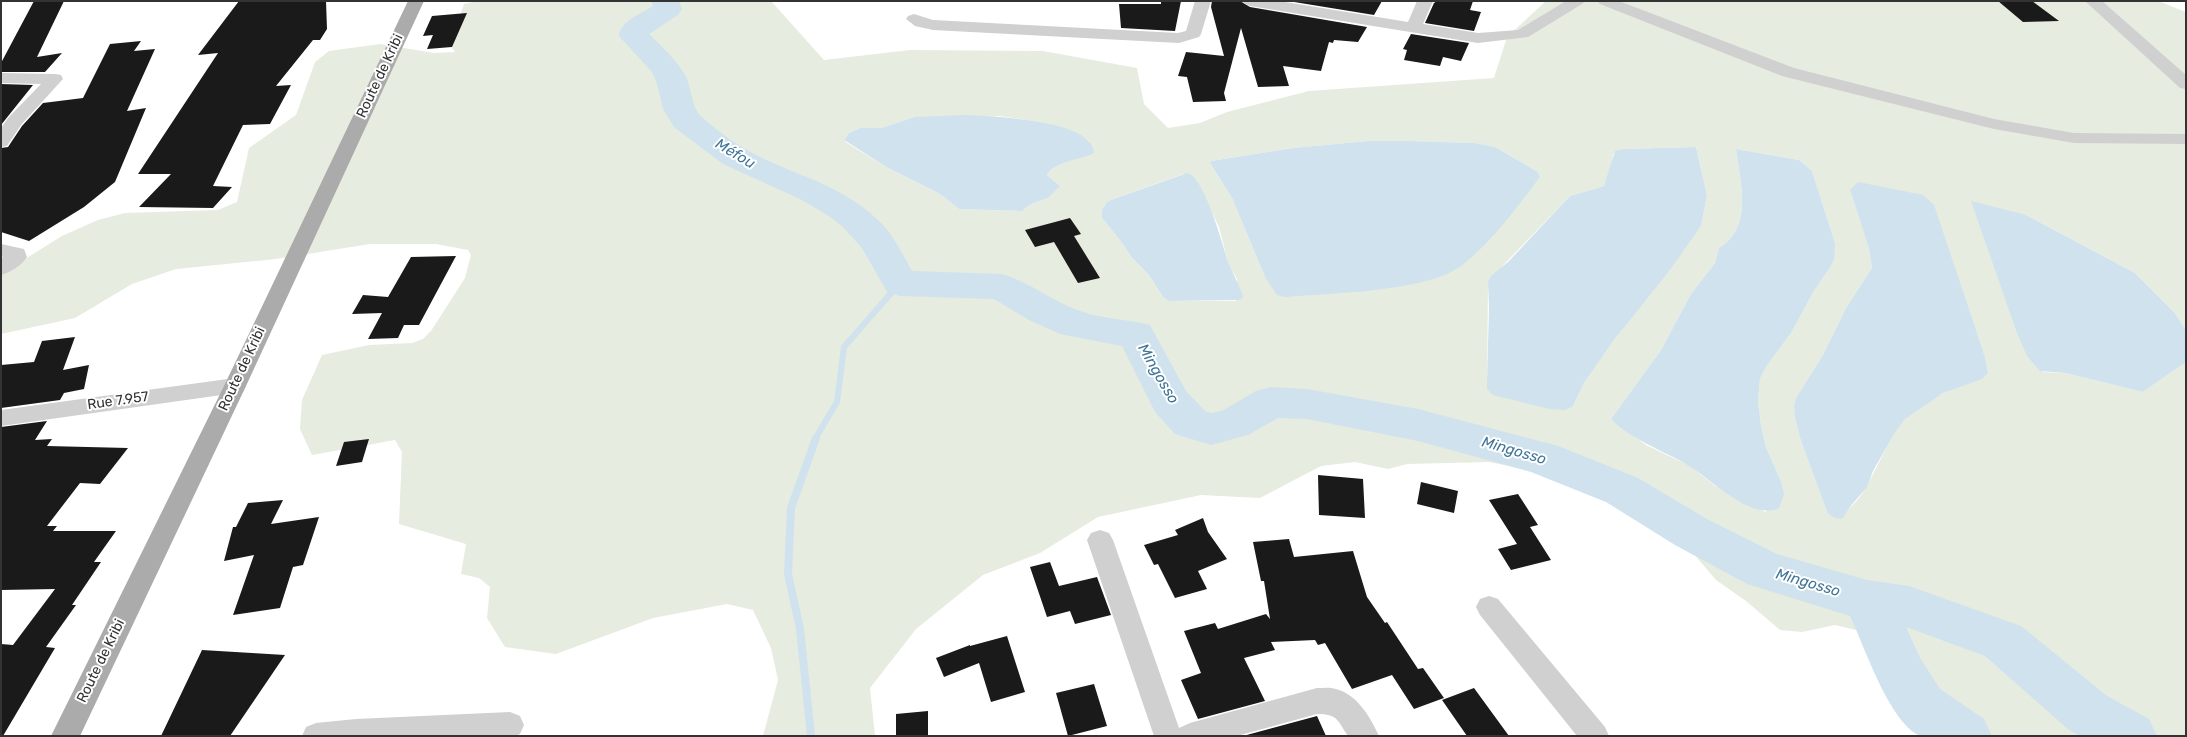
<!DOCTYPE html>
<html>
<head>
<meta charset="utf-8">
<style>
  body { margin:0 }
  #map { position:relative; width:2187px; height:737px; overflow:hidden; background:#fff; font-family:Rubik,sans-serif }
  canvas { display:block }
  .frame { position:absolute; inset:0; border:2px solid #333; pointer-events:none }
</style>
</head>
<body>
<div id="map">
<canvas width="2187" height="737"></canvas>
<div class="frame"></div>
</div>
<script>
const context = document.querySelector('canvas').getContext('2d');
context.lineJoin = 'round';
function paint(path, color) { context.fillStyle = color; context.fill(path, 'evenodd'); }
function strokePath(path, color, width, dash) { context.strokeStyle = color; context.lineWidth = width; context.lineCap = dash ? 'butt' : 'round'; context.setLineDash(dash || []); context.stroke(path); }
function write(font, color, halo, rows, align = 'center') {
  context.font = font + ' Rubik,sans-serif'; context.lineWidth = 4; context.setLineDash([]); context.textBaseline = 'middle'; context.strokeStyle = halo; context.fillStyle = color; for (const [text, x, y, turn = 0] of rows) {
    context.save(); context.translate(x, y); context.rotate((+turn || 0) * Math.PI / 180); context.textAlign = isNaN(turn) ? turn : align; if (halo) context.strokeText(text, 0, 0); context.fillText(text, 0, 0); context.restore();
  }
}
const green = new Path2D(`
  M479 1H771L824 60 910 50 1043 51 1137 68 1144 104 1168 128 1200 123 1227 112 1309 91 1494 78 1507 37 1546 1H2158L2186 12V330L2174 312 2135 273 2026 215 2043 372 2065 373 2143 392 2186 362V736H1949L1925 723 1902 696 1889 676 1879 645 1868 633 1835 625 1802 632 1780 630 1746 601 1716 580 1670 526 1574 479 1489 462 1407 464 1388 469 1355 462 1321 466 1260 498 1201 495 1098 517 1040 553 983 575 916 629 870 688 875 736H763L778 680 771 648 753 610 727 604 653 618 556 654 505 647 487 618 490 587 479 578 461 574 466 544 399 524 402 452 395 440 312 455 300 429 302 400 322 355 369 345 412 343 423 339 431 331 465 278 471 255 468 250 436 244H370L276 259 176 269 132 284 75 318 1 334V274L62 236 98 220 125 213 218 210 237 202 249 148 296 115 315 62 329 51 380 44 434 53 455 52 450 45 464 4ZM998 116C1030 120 1061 123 1089 141L1087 156C1075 159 1054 163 1047 175L1059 185 1048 198 1031 204 1022 211 959 209 940 194 888 168 847 143 844 140 849 133 860 128H882L914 117ZM1368 141H1410L1475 143 1495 147 1538 172 1540 177 1483 245 1460 266 1265 277 1232 198 1210 163 1211 161 1293 148ZM1696 147 1707 195 1701 226 1614 340 1584 383 1573 406 1487 389 1488 281 1570 196 1604 186 1612 164 1613 154 1624 149ZM1736 149 1799 160 1812 171 1835 243 1831 266 1814 291 1791 333 1766 367 1760 379 1758 401 1761 425 1766 447 1780 479 1766 512 1738 500 1714 485 1690 466 1646 445 1611 419 1661 350 1691 294 1715 263 1719 248C1754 227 1740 182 1736 149ZM1183 174 1197 182 1219 227 1229 266 1237 279 1236 301H1169L1163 297 1149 275 1132 258 1123 244 1102 218 1108 201ZM1850 190 1967 305 1985 357 1988 373C1960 386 1927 397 1905 419 1886 437 1867 500 1848 508 1841 510 1833 511 1827 512L1800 438 1795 418 1797 396 1823 355 1846 308 1872 268 1869 249Z`);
const water = new Path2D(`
  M964 115C989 116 1093 119 1094 153 1080 160 1055 161 1047 175L1060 186 1048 198 1031 204 1022 211 959 209 940 194 888 168 844 140 849 133 860 128H882L914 117Z
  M1368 141H1410L1475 143 1495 147 1538 172 1540 177C1517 207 1492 242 1461 266 1425 292 1331 293 1285 297L1277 295 1265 277 1232 198 1210 163 1211 161 1293 148Z
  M1696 147 1707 195 1701 226 1669 271 1614 340 1584 383 1573 406 1565 410 1550 409 1493 395 1487 389V382L1489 308 1488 281 1491 276 1509 261 1570 196 1604 186 1615 151 1624 149Z
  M1736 149 1799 160 1812 171 1835 243 1834 259 1831 266 1814 291 1791 333 1766 367 1760 379 1758 401 1761 425 1766 447 1780 479 1784 494 1779 508C1751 521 1712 480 1689 466 1663 450 1633 441 1611 419L1661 350 1691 294 1715 263 1719 248C1754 227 1740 182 1736 149Z
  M1187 173C1205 177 1223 247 1229 264 1233 274 1238 283 1242 293L1243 297 1240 300 1169 301 1163 297 1149 275 1132 258 1123 244 1102 218V210L1108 201Z
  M1858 182 1923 195 1934 205 1985 357 1988 373 1982 379 1943 393 1905 419 1894 434 1873 471 1867 487 1849 508 1843 518C1836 520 1831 516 1827 512L1800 438 1795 418 1794 406 1797 396 1823 355 1846 308 1872 268 1869 249 1850 190Z
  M1971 201 2026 215 2135 273 2174 312 2186 330V362L2143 392 2065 373 2040 371 2027 356 2017 333Z`);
const streamFar1 = new Path2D(`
  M815 439 837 402 844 347 900 283`);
const stream = new Path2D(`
  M811 736 800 629 788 574 791 508 816 438`);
const river = new Path2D(`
  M651 1H679L682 9 678 15 649 34C662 47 676 59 685 75 693 90 690 108 704 119 721 134 741 148 762 158 803 177 848 189 881 223 894 236 903 255 912 271L1002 274C1030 282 1053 302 1080 311 1102 319 1127 319 1150 325L1186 391 1205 411 1211 413 1222 411 1256 391 1271 387 1307 389 1418 409 1558 446 1638 478 1707 519 1777 554 1867 580 1909 586 2021 626 2107 696 2149 719 2157 736H2080L2069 730 1985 656 1906 627 1920 658 1940 689 1984 719 1992 736C1979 736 1930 737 1921 736 1890 725 1864 645 1850 616L1747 584 1675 545 1606 502 1531 472 1418 441 1307 419 1278 418 1248 435 1211 445 1175 434 1155 412 1122 346 1060 334 1029 320 994 299 900 296 887 292 862 248 843 227 829 216 800 199 723 164 674 127 663 109 657 84 652 72 619 36C619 22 642 13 653 6Z`);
const building = new Path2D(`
  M34 1H64L37 57 62 53 45 72H1V63Z
  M239 1H326L327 29 320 40H313L276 86 291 85 270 124 243 125 213 186 232 187 213 208 139 207 171 174H138L218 53 198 55Z
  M1161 1H1181L1175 31 1121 28 1119 4H1161Z
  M1212 1H1240L1250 7 1367 27 1358 42 1334 40 1333 43 1329 42 1321 71 1283 66 1289 86 1258 87 1241 28 1224 93 1226 101 1193 102 1187 77 1178 76 1186 52 1224 56 1211 7Z
  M1288 1H1382L1374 15Z
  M1437 1H1473L1470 10 1481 12 1474 31 1425 23 1434 3Z
  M1998 1H2032L2059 21 2023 22Z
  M467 13 452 47 427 49 433 35 423 36 432 16Z
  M1411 34 1469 43 1461 61 1443 57 1440 66 1404 60 1407 50 1403 49Z
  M141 41 134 51 155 49 127 111 146 108 115 182 84 207 29 241 1 232V148L8 147 22 126 43 103 83 98 110 44Z
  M1 84 33 85 1 125Z
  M1070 218 1081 234 1074 236 1100 278 1078 283 1054 242 1035 247 1025 230Z
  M456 256 419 325H404L398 338 368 339 382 313 352 314 363 295 388 297 411 257Z
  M75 337 63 370 89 365 84 389 64 393 60 400 1 408V365L34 362 42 341Z
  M47 421 35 440 52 439 47 446 128 448 100 484 80 483 47 526H57L53 531H116L94 562H101L72 605H76L46 647 55 648 3 736H1V644L13 645 55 589 1 590V427Z
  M369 439 362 462 336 466 344 442Z
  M1318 475 1363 479 1365 518 1319 515Z
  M1421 482 1458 491 1454 513 1417 504Z
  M1518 494 1538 525 1530 527 1551 560 1511 570 1498 549 1517 544 1489 500Z
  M283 500 271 524 319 517 303 565 293 567 280 608 233 615 254 555 224 561 233 527H236L248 503Z
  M1203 518 1208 532 1227 559 1198 571 1207 589 1175 598 1158 564 1154 565 1144 545 1178 535 1175 530Z
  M1289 539 1294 557 1353 551 1367 597 1385 623 1387 622 1418 669 1423 668 1444 698 1414 709 1392 675 1352 689 1325 643 1318 645 1315 640 1271 642 1275 650 1244 658 1265 701 1198 719 1181 680 1201 673 1184 631 1215 623 1218 629 1266 614 1270 619 1264 581H1261L1253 542Z
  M1050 562 1059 586 1097 577 1111 615 1075 624 1070 611 1047 617 1030 567Z
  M1007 636 1025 692 991 702 979 663 944 677 936 658 970 645V646Z
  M202 650 285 655 230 736H161Z
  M1094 684 1107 726 1068 736 1056 693Z
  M1474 688 1509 736H1467L1442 700Z
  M928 711V736H896V714Z
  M1317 716 1326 736H1243Z`);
const street = new Path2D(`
  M1195 1H1211L1201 34 1199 37 1179 43 933 30 915 26 906 19 908 16 914 14 933 20 1178 33 1186 31Z
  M1242 1H1279L1408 22 1417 1H1433L1423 24 1478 33 1518 30 1566 1H1585L1582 4 1528 37 1478 43 1250 6 1245 4Z
  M1597 1H1619L1794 68 1994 119 2074 133 2186 134V144L2074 143 1994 129 1782 76 1600 4Z
  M2085 1H2102L2186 75V89L2180 88Z
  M1 73 55 74 61 75 63 79 21 125 7 146 1 147V128L8 118 41 84 1 83Z
  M1 244 24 249 27 257C21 266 11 272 1 275V259L3 257 1 256Z
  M235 378 243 380 246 386 243 392 1 426V410Z
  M1100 530 1109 533 1113 540 1179 728 1190 723 1317 688C1323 688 1330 687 1336 689 1357 694 1371 718 1379 736H1348C1337 720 1338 714 1317 714L1237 736H1154L1087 540 1091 533Z
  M1489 596 1498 599 1605 727 1609 736H1577L1480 615 1476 607 1480 599Z
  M510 712 520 716 524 725 520 734 515 736H302L306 727 316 723 356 719Z`);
const primary = new Path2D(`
  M408 1H424L246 386 80 736H51L224 386Z`);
const streetNames = [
  ["Route de Kribi",380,76,-65],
  ["Route de Kribi",242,369,-65],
  ["Rue 7.957",118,401,-8],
  ["Route de Kribi",101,661,-64]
];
const waterNames = [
  ["Méfou",735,154,31],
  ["Mingosso",1158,374,60],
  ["Mingosso",1514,451,16],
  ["Mingosso",1808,583,16]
];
paint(green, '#e6ecdf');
paint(water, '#cfe2ee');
strokePath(streamFar1, '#cfe2ee', 6);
strokePath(stream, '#cfe2ee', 8);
paint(river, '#cfe2ee');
paint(building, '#1a1a1a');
paint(street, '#d0d0d0');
paint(primary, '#ababab');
write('14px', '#333', '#fff', streetNames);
write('italic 15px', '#3f7597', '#fff', waterNames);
</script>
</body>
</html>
